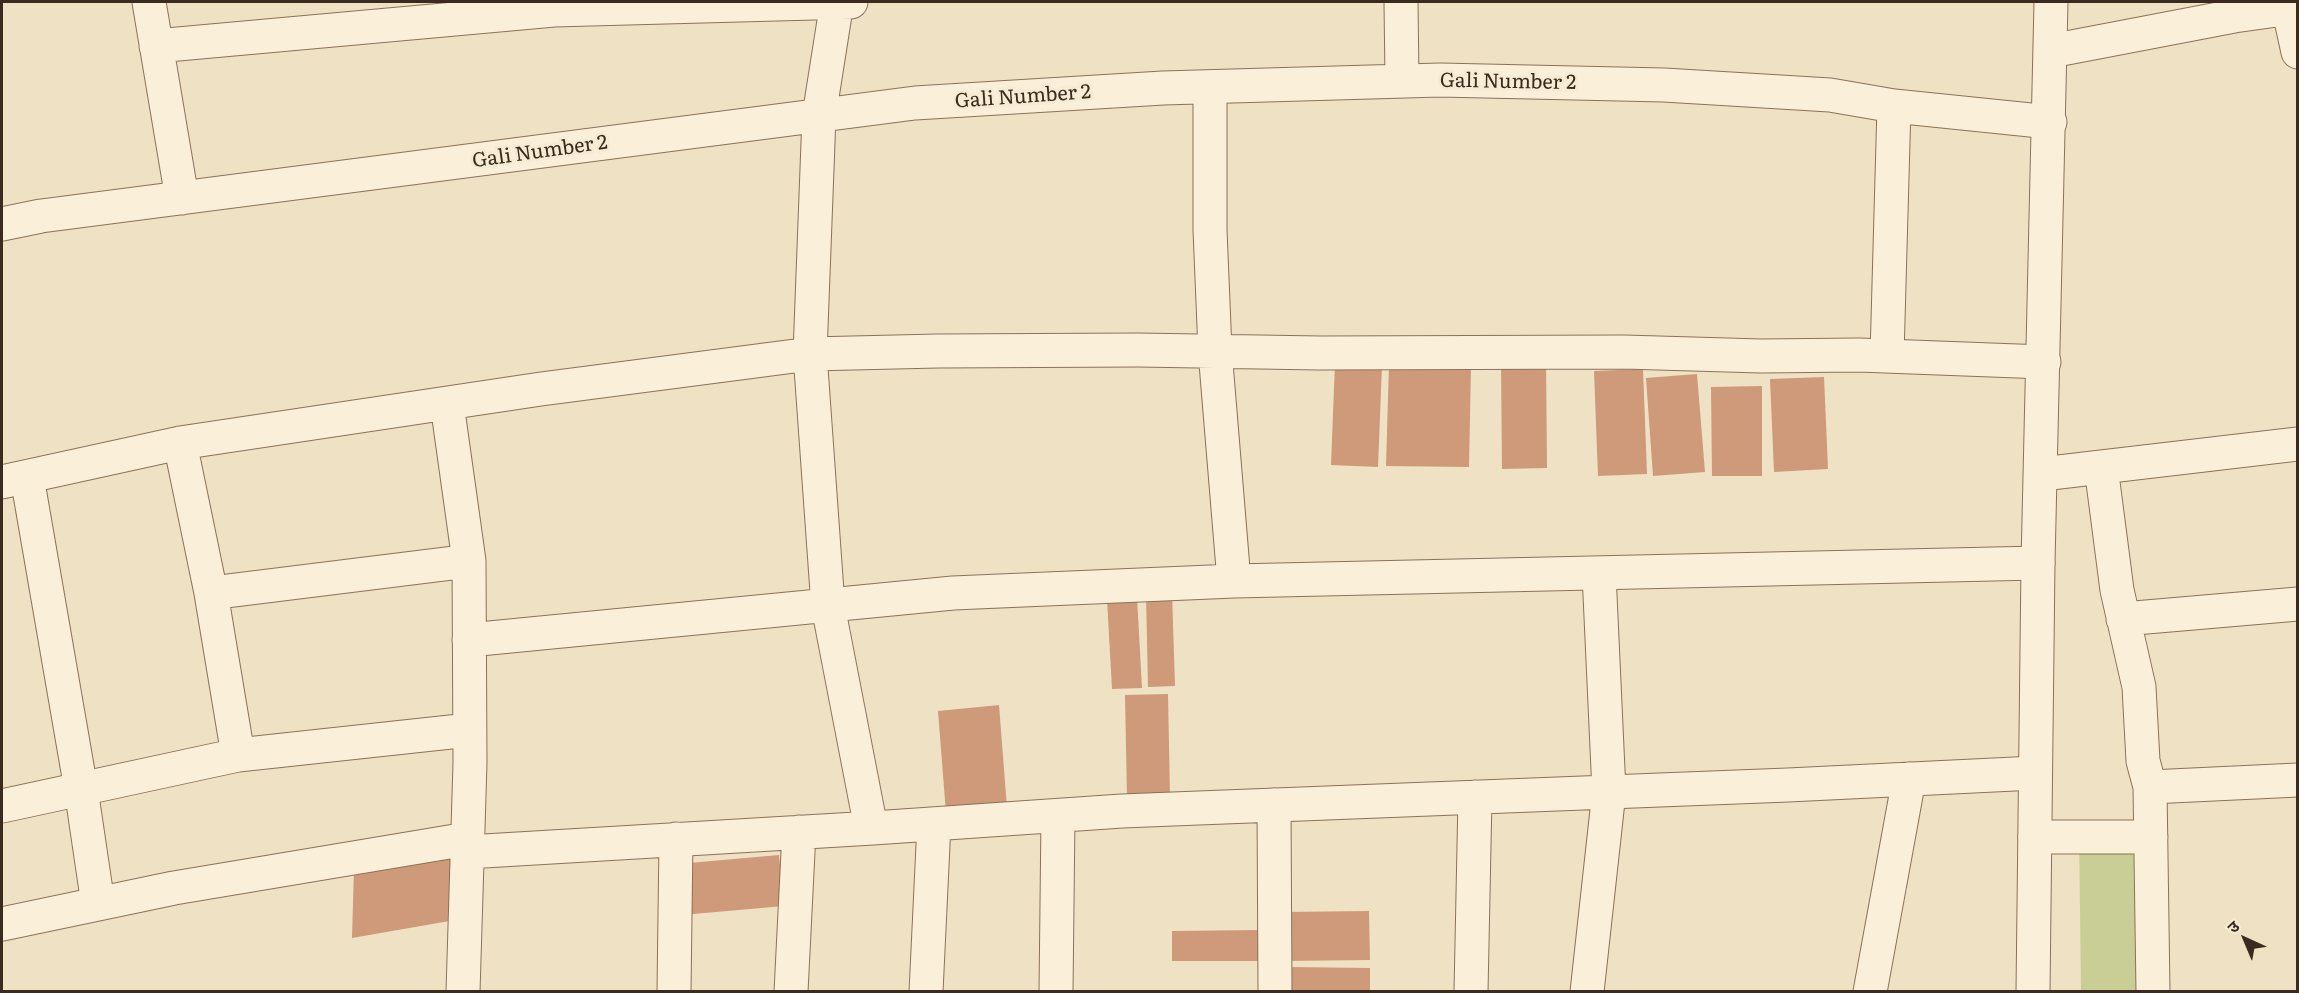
<!DOCTYPE html>
<html>
<head>
<meta charset="utf-8">
<style>
  body { margin:0 }
  #map { position:relative; width:2299px; height:993px; overflow:hidden; background:#efe1c4; font-family:Literata,"Noto Sans Devanagari",serif }
  canvas { display:block }
  .frame { position:absolute; inset:0; border:3px solid #3a2b1e; pointer-events:none }
  .north { position:absolute; left:2215px; top:909px; width:60px; height:60px; -webkit-text-stroke:4px #f6ecd4; paint-order:stroke; rotate:316deg; font-size:16px; font-weight:700; line-height:24px; text-align:center; color:#3a2b1e }
  .north::after { content:''; display:block; margin:auto; width:21px; height:27px; background:#3a2b1e; clip-path:polygon(50% 0,100% 100%,50% 72%,0 100%) }
</style>
</head>
<body>
<div id="map">
<canvas width="2299" height="993"></canvas>
<div class="frame"></div>
<div class="north">उ</div>
</div>
<script>
const context = document.querySelector('canvas').getContext('2d');
context.lineJoin = 'round';
function paint(path, color) { context.fillStyle = color; context.fill(path, 'evenodd'); }
function strokePath(path, color, width, dash) { context.strokeStyle = color; context.lineWidth = width; context.lineCap = dash ? 'butt' : 'round'; context.setLineDash(dash || []); context.stroke(path); }
function write(font, color, halo, rows, align = 'center') {
  context.font = font + ' Literata,serif'; context.lineWidth = 6; context.setLineDash([]); context.textBaseline = 'middle'; context.strokeStyle = halo; context.fillStyle = color; for (const [text, x, y, turn = 0] of rows) {
    context.save(); context.translate(x, y); context.rotate((+turn || 0) * Math.PI / 180); context.textAlign = isNaN(turn) ? turn : align; if (halo) context.strokeText(text, 0, 0); context.fillText(text, 0, 0); context.restore();
  }
}
const green = new Path2D(`
  M2141 823 2145 991H2081L2079 828Z`);
const building = new Path2D(`
  M1546 360 1547 468 1502 469 1501 361Z
  M1335 363 1382 365 1378 467 1331 465Z
  M1389 364 1471 366 1469 467 1386 466Z
  M1643 369 1647 474 1598 476 1594 371Z
  M1697 374 1705 472 1653 476 1646 378Z
  M1824 377 1828 469 1774 472 1770 379Z
  M1762 386V476H1712L1711 387Z
  M1172 593 1175 686 1148 687 1146 594Z
  M1137 597 1142 688 1112 689 1107 599Z
  M1168 694 1170 797 1127 798 1125 695Z
  M999 705 1007 808 946 813 938 711Z
  M451 853 461 919 352 938 354 868Z
  M779 855 784 906 682 915 678 864Z
  M1369 911 1370 960 1284 961V912Z
  M1261 930 1262 961H1172V931Z
  M1289 967 1370 968V992H1289Z`);
const minor = new Path2D(`
  M149 2 182 198
  M837 2 819 116 810 354 828 606 871 828
  M1401 2 1402 81
  M2287 2 2298 52
  M156 46 554 10 851 2
  M2051 51 2234 16 2298 7
  M1210 87V230L1215 351 1234 581
  M2 224 41 216 915 103 1163 88 1440 80 1664 85 1830 95 1894 106 2050 122
  M1887 356 1894 106
  M447 404 469 561 470 763 463 992
  M180 443 211 593 238 755
  M2101 467 2117 590 2139 687 2143 761 2150 787 2153 992
  M2042 474 2298 444
  M27 477 81 789 98 904
  M2 482 180 443 541 389 810 354 938 351 1138 350 1320 353 1624 352 1761 356 1859 355 2044 362
  M211 593 469 561
  M2123 619 2298 604
  M469 640 953 593 1234 581 2038 563
  M2150 787 2298 780
  M1274 805 1275 992
  M2 806 238 755 469 730
  M2035 837H2151
  M467 852 873 828 1122 811 1788 785 2035 773
  M2 924 174 888 467 839
  M674 992 676 839
  M791 992 799 832
  M926 992 934 824
  M1056 992 1058 816
  M1471 992 1475 797
  M1587 992 1609 792 1599 573
  M1870 992 1909 779`);
const tertiary = new Path2D(`
  M2033 992 2038 563 2051 2`);
const streetNames = [
  ["Gali Number 2",1508,82,1],
  ["Gali Number 2",1023,97,-4],
  ["Gali Number 2",540,152,-8]
];
paint(green, '#c9ce97');
paint(building, '#ce9a79');
strokePath(minor, '#8a725a', 35);
strokePath(tertiary, '#8a725a', 35);
strokePath(minor, '#faefd8', 33);
strokePath(tertiary, '#faefd8', 33);
write('20px', '#3a2b1e', '#f6ecd4', streetNames);
</script>
</body>
</html>
